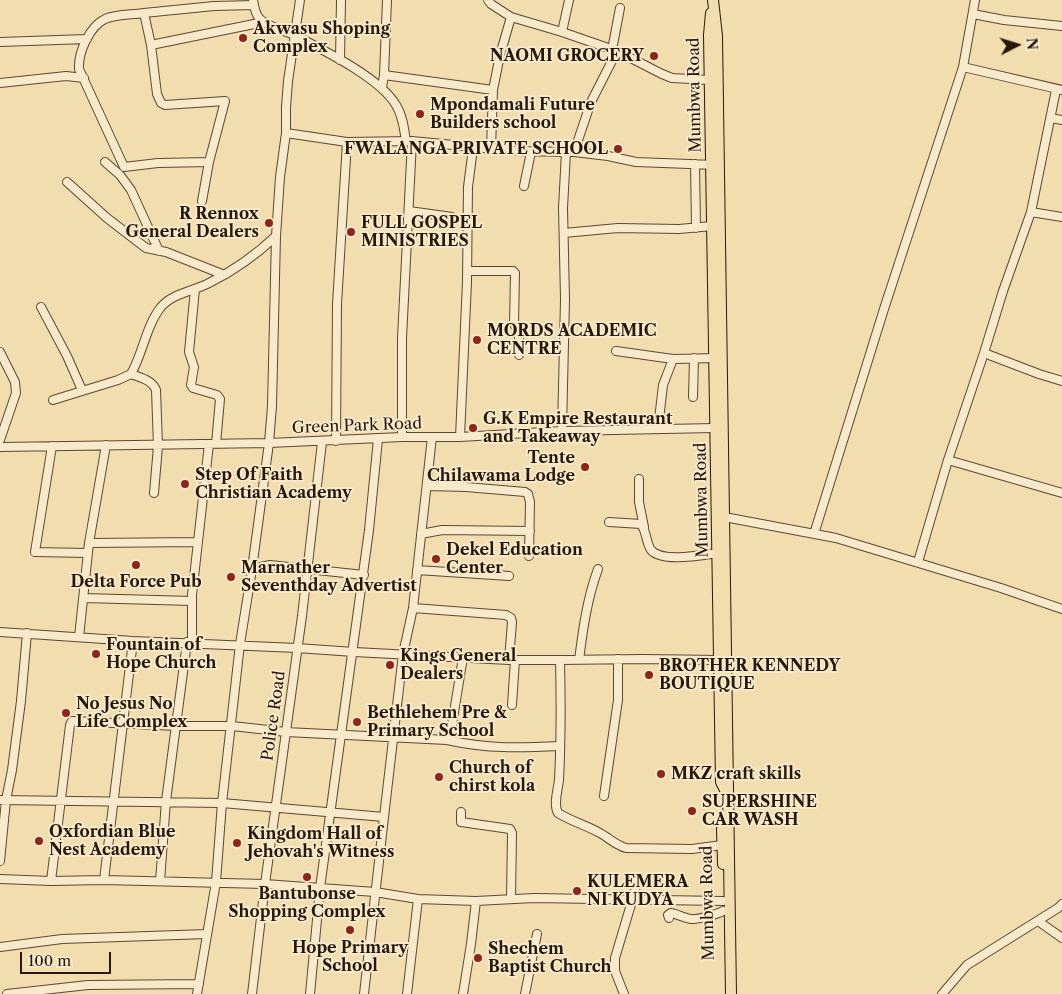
<!DOCTYPE html>
<html>
<head>
<meta charset="utf-8">
<style>
  body { margin:0 }
  #map { position:relative; width:1062px; height:994px; overflow:hidden; background:#f2ddae; font-family:"Libre Caslon Text",serif }
  canvas { display:block }
  .north { position:absolute; left:992px; top:20px; width:50px; height:50px; -webkit-text-stroke:4px #f7e9ca; paint-order:stroke; rotate:85deg; font-size:14px; font-weight:700; line-height:20px; text-align:center; color:#26180c }
  .north::after { content:''; display:block; margin:auto; width:18px; height:22px; background:#26180c; clip-path:polygon(50% 0,100% 100%,50% 72%,0 100%) }
  .scale { position:absolute; left:20px; top:952px; width:91px; height:22px; box-sizing:border-box; border:2px solid #26180c; border-top:0; padding-left:6px; font-size:15px; line-height:18px; white-space:nowrap; color:#26180c; -webkit-text-stroke:4px #f7e9ca; paint-order:stroke }
</style>
</head>
<body>
<div id="map">
<canvas width="1062" height="994"></canvas>
<div class="north">N</div>
<div class="scale">100 m</div>
</div>
<script>
const context = document.querySelector('canvas').getContext('2d');
context.lineJoin = 'round';
function strokePath(path, color, width, dash) { context.strokeStyle = color; context.lineWidth = width; context.lineCap = dash ? 'butt' : 'round'; context.setLineDash(dash || []); context.stroke(path); }
function write(font, color, halo, rows, align = 'center') {
  context.font = font + ' "Libre Caslon Text",serif'; context.lineWidth = 4; context.setLineDash([]); context.textBaseline = 'middle'; context.strokeStyle = halo; context.fillStyle = color; for (const [text, x, y, turn = 0] of rows) {
    context.save(); context.translate(x, y); context.rotate((+turn || 0) * Math.PI / 180); context.textAlign = isNaN(turn) ? turn : align; if (halo) context.strokeText(text, 0, 0); context.fillText(text, 0, 0); context.restore();
  }
}
const minor = new Path2D(`
  M253 0C254 6 255 13 259 18 265 26 287 31 296 36 325 51 380 78 396 105 403 116 404 129 406 141
  M488 0 491 4 511 17 562 32 617 51 662 74 672 78 709 80
  M144 13 151 45 157 94 161 103 165 105 225 101 209 162 158 163 124 167 79 69C78 52 90 26 105 19 117 14 132 15 144 13Z
  M144 13 214 6 254 5
  M973 14 1004 20 1062 26
  M562 32 569 0
  M0 42 87 39
  M151 45 264 22
  M612 50 620 8
  M340 60 341 0
  M963 67 1062 90
  M384 75 493 90
  M0 83 66 76 84 78
  M382 87 384 75 387 0
  M1051 118 1062 120
  M286 133 347 142 412 141 402 338V437
  M412 141 515 151 574 152 608 156 636 162 716 165
  M491 149 493 90 500 55 511 17
  M574 152 591 102 617 51
  M105 162 120 175 131 190 159 251
  M695 164 696 228
  M67 182 107 218 146 248 166 252 222 274
  M524 186 531 152
  M202 201 209 162
  M409 211 452 217
  M1031 212 1062 217
  M564 233 618 228 679 229 712 226
  M467 271H513L515 273 514 324 519 332V355
  M195 289 189 352 194 367 191 385 193 388 217 395 220 399 216 444
  M41 307 67 356 82 390
  M616 351 673 359 717 358
  M0 352 15 382 16 393 0 440
  M984 353 1039 374 1062 381
  M131 374C141 378 152 380 156 390L158 446 154 493
  M693 397 694 358
  M53 400 118 380 131 374C143 353 146 326 161 307 173 293 194 291 209 283 233 271 257 254 276 236
  M658 428 663 385 673 359
  M562 431 565 299 563 208 566 152
  M460 437 467 282 468 187 473 148
  M336 441 337 304 347 142
  M52 446 35 552 88 553
  M0 447 269 443 402 437H460L562 431 715 428
  M948 460 1062 493
  M639 479V502L644 527
  M427 486 466 487 525 492 528 494 530 502 529 556
  M719 516 836 538 1001 588 1062 609
  M609 522 641 524C647 532 646 543 651 550 662 563 702 555 718 553
  M421 534 442 530 530 531
  M814 534 884 309 963 67 975 0
  M89 543 197 542
  M918 562 948 460 984 353 1003 291 1031 212 1056 90
  M252 569 270 565 364 575
  M417 570 509 576
  M84 598 192 601
  M413 608 506 615 511 618 512 622 509 660
  M0 632 133 641 297 648 354 652 509 660H560C561 700 561 740 559 780 558 790 553 804 558 813 571 821 585 825 598 832 608 837 615 845 626 848L692 849 722 845
  M79 637 89 543 106 445
  M192 642V595L209 444
  M560 660 643 659 720 660
  M579 660C583 629 587 599 598 569
  M512 705 515 660
  M447 740C488 749 519 748 560 746
  M604 796 618 700V659
  M0 800 222 803 384 817 364 994
  M461 812V822L510 829 512 833 511 899
  M384 817 403 654 413 608 432 437
  M0 861 6 800 12 770 21 701 27 633
  M0 879 51 881 104 880 265 884 375 892 418 899 476 901 534 898 723 901
  M104 880 133 641
  M51 881 70 725 72 721 177 726H232L286 732 447 740 451 731 463 657
  M160 881 166 801 187 642
  M669 918 668 915 671 913C677 914 684 918 691 919 697 920 718 914 723 911
  M1038 921 1062 938
  M0 947 62 939 207 934
  M7 994 88 985 199 984
  M197 994 216 882 222 803 240 644 252 569 269 443 272 406 276 236 280 177 286 133V107L288 81 300 0
  M252 994 265 884 302 616 322 442
  M310 994 320 888 369 530 378 439
  M407 994 418 899
  M463 994 471 944 476 901
  M525 994 537 934
  M624 994 615 971V958L635 891 636 883
  M942 994 967 965 1058 908 1062 904`);
const major = new Path2D(`
  M713 0 717 36 731 994
  M711 13 709 35 720 720 721 782 727 794
  M723 864 722 829 724 816`);
const markers = [
  [243,38,5,"#8f2418"],
  [654,56,5,"#8f2418"],
  [420,114,5,"#8f2418"],
  [618,149,5,"#8f2418"],
  [269,223,5,"#8f2418"],
  [351,232,5,"#8f2418"],
  [477,340,5,"#8f2418"],
  [473,428,5,"#8f2418"],
  [585,467,5,"#8f2418"],
  [185,484,5,"#8f2418"],
  [436,559,5,"#8f2418"],
  [136,565,5,"#8f2418"],
  [231,577,5,"#8f2418"],
  [96,654,5,"#8f2418"],
  [390,665,5,"#8f2418"],
  [649,675,5,"#8f2418"],
  [66,713,5,"#8f2418"],
  [357,722,5,"#8f2418"],
  [661,774,5,"#8f2418"],
  [439,777,5,"#8f2418"],
  [692,811,5,"#8f2418"],
  [39,841,5,"#8f2418"],
  [237,843,5,"#8f2418"],
  [307,877,5,"#8f2418"],
  [577,891,5,"#8f2418"],
  [350,930,5,"#8f2418"],
  [478,958,5,"#8f2418"]
];
const poiNames = [
  ["Akwasu Shoping",253,29],
  ["Complex",253,47],
  ["NAOMI GROCERY",644,56,"right"],
  ["Mpondamali Future",430,105],
  ["Builders school",430,123],
  ["FWALANGA PRIVATE SCHOOL",608,149,"right"],
  ["R Rennox",259,214,"right"],
  ["General Dealers",259,232,"right"],
  ["FULL GOSPEL",361,223],
  ["MINISTRIES",361,241],
  ["MORDS ACADEMIC",487,331],
  ["CENTRE",487,349],
  ["G.K Empire Restaurant",483,419],
  ["and Takeaway",483,437],
  ["Tente",575,458,"right"],
  ["Chilawama Lodge",575,476,"right"],
  ["Step Of Faith",195,475],
  ["Christian Academy",195,493],
  ["Dekel Education",446,550],
  ["Center",446,568],
  ["Marnather",241,568],
  ["Seventhday Advertist",241,586],
  ["Delta Force Pub",136,582,"center"],
  ["Fountain of",106,645],
  ["Hope Church",106,663],
  ["Kings General",400,656],
  ["Dealers",400,674],
  ["BROTHER KENNEDY",659,666],
  ["BOUTIQUE",659,684],
  ["No Jesus No",76,704],
  ["Life Complex",76,722],
  ["Bethlehem Pre &",367,713],
  ["Primary School",367,731],
  ["Church of",449,768],
  ["chirst kola",449,786],
  ["MKZ craft skills",671,774],
  ["SUPERSHINE",702,802],
  ["CAR WASH",702,820],
  ["Oxfordian Blue",49,832],
  ["Nest Academy",49,850],
  ["Kingdom Hall of",247,834],
  ["Jehovah's Witness",247,852],
  ["KULEMERA",587,882],
  ["NI KUDYA",587,900],
  ["Bantubonse",307,894,"center"],
  ["Shopping Complex",307,912,"center"],
  ["Hope Primary",350,948,"center"],
  ["School",350,966,"center"],
  ["Shechem",488,949],
  ["Baptist Church",488,967]
];
const streetNames = [
  ["Mumbwa Road",695,95,-91],
  ["Green Park Road",357,426,-2],
  ["Mumbwa Road",702,500,-91],
  ["Police Road",274,716,-82],
  ["Mumbwa Road",708,903,-91]
];
strokePath(minor, '#594934', 10);
strokePath(major, '#26180c', 12);
strokePath(minor, '#f7e9ca', 8);
strokePath(major, '#f2ddae', 10);
for (const [x, y, r, color] of markers) { const dot = new Path2D(); dot.arc(x, y, r, 0, 2 * Math.PI); context.fillStyle = color; context.fill(dot); strokePath(dot, '#f7e9ca', 2); }
write('bold 16px', '#26180c', '#f7e9ca', poiNames, 'left');
write('16px', '#26180c', '#f7e9ca', streetNames);
</script>
</body>
</html>
